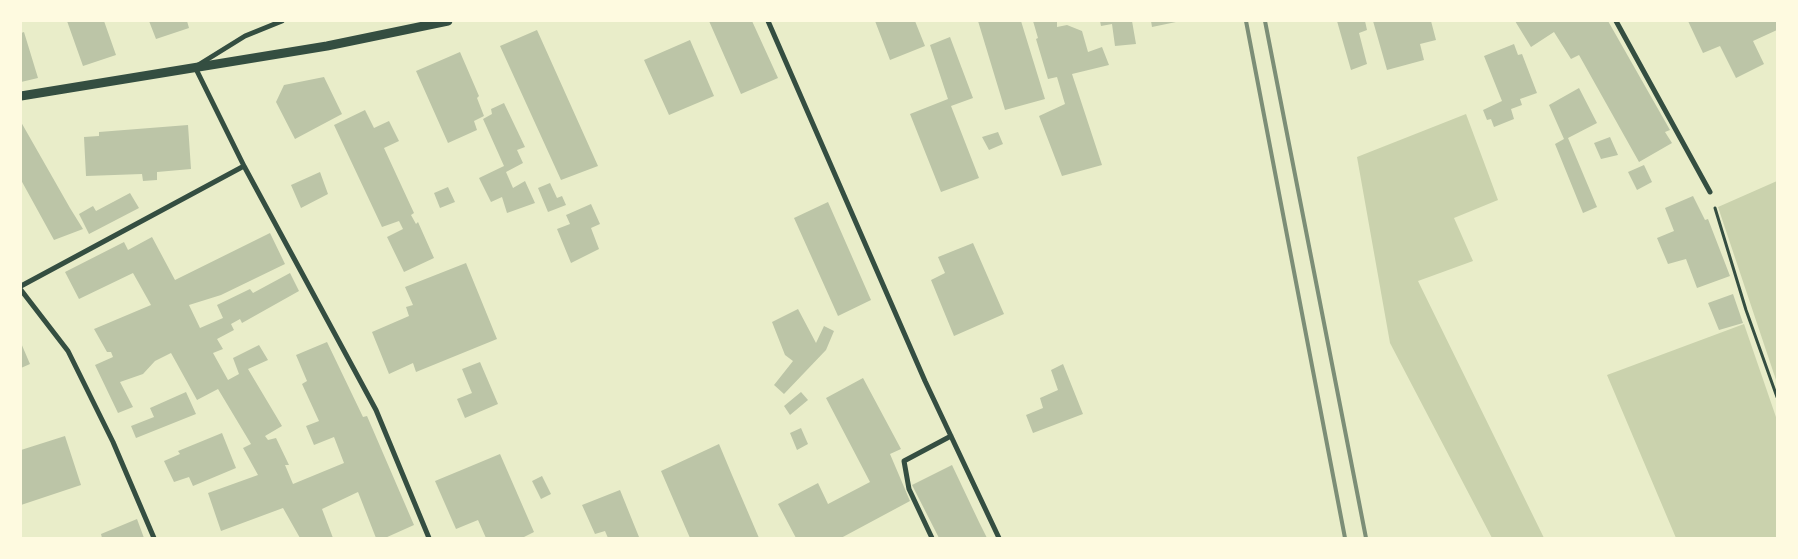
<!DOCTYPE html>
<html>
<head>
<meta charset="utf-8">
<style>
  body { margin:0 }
  #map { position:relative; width:1798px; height:559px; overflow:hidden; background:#e9edc9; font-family:"Nunito Sans",sans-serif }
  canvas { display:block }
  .frame { position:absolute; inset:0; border:22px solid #fefae0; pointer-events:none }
</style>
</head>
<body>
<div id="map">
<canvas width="1798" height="559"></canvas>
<div class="frame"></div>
</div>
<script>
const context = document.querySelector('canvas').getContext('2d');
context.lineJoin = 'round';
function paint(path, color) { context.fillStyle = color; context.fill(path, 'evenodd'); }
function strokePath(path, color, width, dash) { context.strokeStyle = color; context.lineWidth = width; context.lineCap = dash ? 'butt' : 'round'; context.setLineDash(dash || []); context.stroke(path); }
const green = new Path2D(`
  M1466 114 1498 200 1454 218 1473 261 1418 281 1544 538H1492L1390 343 1357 157Z
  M1777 181V383L1718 207Z
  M1744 324 1777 420V538H1676L1607 375Z`);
const building = new Path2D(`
  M67 21H104L116 55 83 66Z
  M149 21H187L189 28 156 39Z
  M709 21H752L778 78 741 94Z
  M875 21H915L925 46 890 60Z
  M978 21H1021L1045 99 1005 110Z
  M1033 21H1057V27L1067 25 1082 31 1088 52 1102 47 1109 65 1072 74 1102 165 1062 176 1039 116 1065 104 1057 77 1048 79 1036 39 1038 38Z
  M1100 21H1132L1136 44 1115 46 1112 24 1101 26Z
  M1151 21H1176V22L1152 27Z
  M1337 21H1365L1367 30 1359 33 1367 64 1351 70Z
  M1373 21H1431L1436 40 1420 44 1424 60 1387 70Z
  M1515 21H1608L1670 130 1665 132 1672 143 1639 162 1579 55 1571 59 1554 32 1531 47Z
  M1688 21H1776L1777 30 1753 41 1764 64 1736 78 1720 46 1703 53Z
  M537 30 598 166 561 180 500 46Z
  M24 32 38 78 21 82V33Z
  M950 37 973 98 951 106 979 178 941 192 910 114 948 99 930 45Z
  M690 40 714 96 669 115 644 60Z
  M1514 44 1518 55 1522 54 1537 93 1520 99 1522 105 1511 109 1514 119 1494 127 1491 119 1487 120 1483 110 1502 101 1484 56Z
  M460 52 479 96 477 98 484 116 474 121 477 130 448 143 416 71Z
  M324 77 342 114 295 139 276 102 284 85Z
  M1579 88 1597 123 1568 138 1597 207 1583 213 1555 144 1564 139 1549 105Z
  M504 103 525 147 517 150 523 163 506 172 513 188 525 181 535 203 507 213 502 197 491 202 479 178 504 166 483 119 492 114 491 109Z
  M365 110 374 128 389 121 399 141 384 148 414 213 411 215 416 224 418 222 434 258 404 272 387 237 403 229 399 221 382 227 334 125Z
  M21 122 70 208 83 229 54 240 21 180Z
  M188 125 191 169 157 172V180L143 181 142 174 86 176 84 137 99 136V132Z
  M998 132 1003 144 989 150 982 137Z
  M1610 137 1618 155 1601 159 1594 143Z
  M1644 165 1652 182 1637 190 1628 172Z
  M320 172 328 194 301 208 291 185Z
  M550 183 557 198 562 196 566 205 548 212 538 188Z
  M448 187 455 202 440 208 434 193Z
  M130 193 139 208 89 234 79 214 93 206 96 211Z
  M1693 196 1705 220 1708 219 1730 276 1697 288 1686 259 1668 264 1657 238 1674 231 1665 208Z
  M828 202 871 300 838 316 794 218Z
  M591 204 600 224 591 228 599 249 571 263 557 229 570 224 566 215Z
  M270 233 285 264 221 295 189 305 200 328 223 318 217 305 250 289 253 293 290 273 299 291 242 323 240 319 231 324 234 330 217 339 223 349 213 353 228 380 239 374 233 358 259 345 268 360 248 369 282 426 265 436 268 440 276 438 289 465H285L293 484 344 463 334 437 314 445 306 426 319 421 302 384 307 381 296 355 327 342 363 417 367 416 414 525 385 538H376L358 492 322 509 333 538H300L283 508 221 531 208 493 258 475 243 448 251 444 218 389 197 400 171 353 155 361 143 374 120 382 133 407 118 413 95 365 113 357 111 352H107L94 329 151 305 133 273 79 299 65 272 124 242 128 250 152 237 175 280Z
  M973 243 1004 314 954 336 931 280 945 273 938 257Z
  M466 263 497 339 416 372 413 363 389 374 372 332 409 316 406 307 413 305 405 287Z
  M1733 294 1743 323 1719 330 1708 303Z
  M798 309 816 343 824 326 834 331 826 350 784 394 774 385 793 361 785 355 772 322Z
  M21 343 30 364 21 368Z
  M480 362 498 404 465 418 457 399 472 393 462 369Z
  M1063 364 1083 414 1033 433 1026 415 1043 408 1040 398 1058 390 1051 370Z
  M863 378 901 449 890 454 910 501 841 538H796L778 504 818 483 828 504 870 482 826 398Z
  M186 392 196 414 136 438 131 426 154 417 150 408Z
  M801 392 808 400 790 415 784 406Z
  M801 428 808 444 797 450 790 433Z
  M222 433 236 468 193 486 189 477 174 482 164 461 180 454 178 451Z
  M65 436 81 485 21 505V450Z
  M719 444 732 475 759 538H690L661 471Z
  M500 454 534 532 522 538H486L478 520 456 529 435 481Z
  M952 465 979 522 987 538H939L912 485Z
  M542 476 551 494 541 499 532 481Z
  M620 490 639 537 637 538H608L605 531 595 534 582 505Z
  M137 519 144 538H102L101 534Z`);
const path = new Path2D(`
  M1715 208 1746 310 1777 397`);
const minor = new Path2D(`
  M282 21 245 36 195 67 244 166 376 410 429 538
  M768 21 925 381 999 538
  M1616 21 1710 192
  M21 286 244 166
  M21 290 68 351 113 442 154 538
  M932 538 909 489 904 461 951 436`);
const tertiary = new Path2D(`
  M21 96 327 46 448 21`);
const rail = new Path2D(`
  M1246 21 1345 538
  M1265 21 1366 538`);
paint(green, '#cad2ad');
paint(building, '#bcc5a7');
strokePath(path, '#344e41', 3);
strokePath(minor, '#344e41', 5);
strokePath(tertiary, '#344e41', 9);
strokePath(rail, '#7c8e77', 4);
</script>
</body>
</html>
